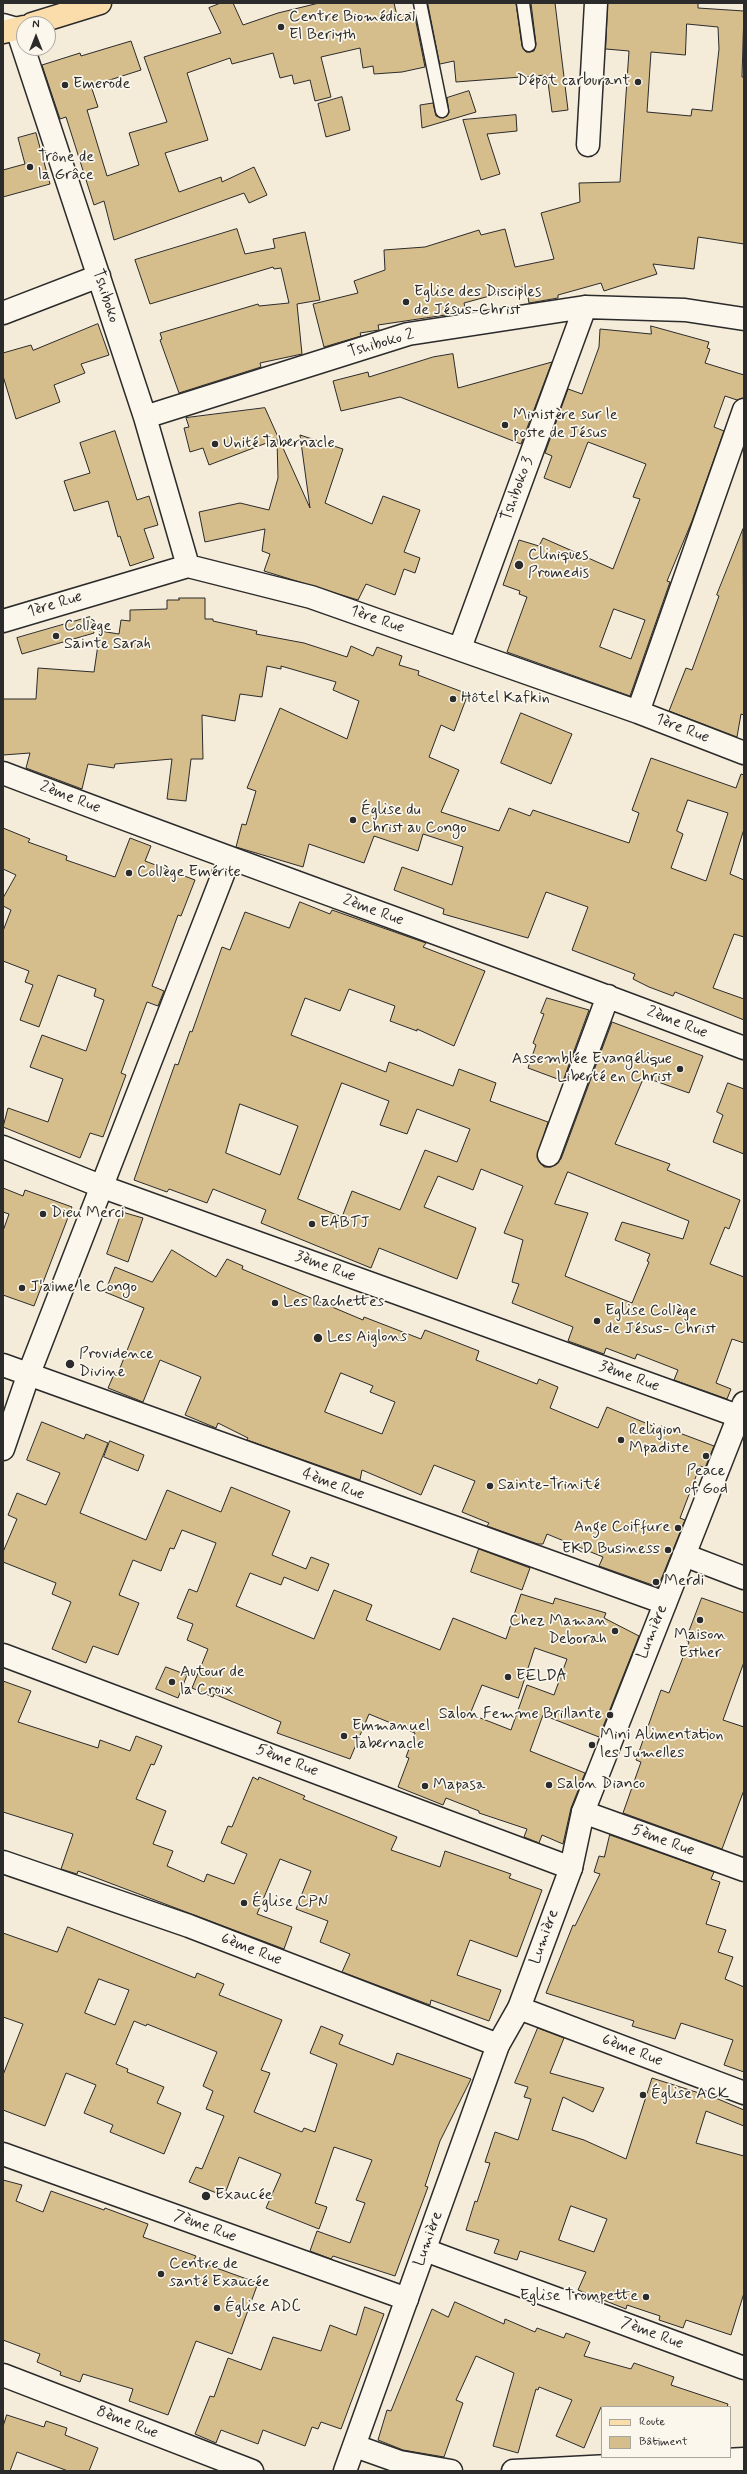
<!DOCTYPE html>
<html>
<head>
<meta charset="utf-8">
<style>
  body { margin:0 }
  #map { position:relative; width:747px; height:2474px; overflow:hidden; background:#f4ebd9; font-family:Mynerve,sans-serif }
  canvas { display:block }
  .frame { position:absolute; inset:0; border:4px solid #2b2b2b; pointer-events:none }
  .legend { position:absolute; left:601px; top:2406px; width:130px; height:52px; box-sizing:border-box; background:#fbf7ec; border:1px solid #a8a59f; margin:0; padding:5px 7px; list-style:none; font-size:12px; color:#2b2b2b }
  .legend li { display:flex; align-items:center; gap:8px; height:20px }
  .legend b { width:20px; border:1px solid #a8a59f }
  .north { position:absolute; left:16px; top:16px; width:40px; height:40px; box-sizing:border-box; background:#fbf7ec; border:1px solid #a8a59f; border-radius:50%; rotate:0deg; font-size:11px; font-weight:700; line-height:16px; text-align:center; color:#2b2b2b }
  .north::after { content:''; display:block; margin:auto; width:14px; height:18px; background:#2b2b2b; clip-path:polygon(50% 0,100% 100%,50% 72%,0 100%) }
</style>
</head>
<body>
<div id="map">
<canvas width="747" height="2474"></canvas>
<div class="frame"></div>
<ul class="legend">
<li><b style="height:5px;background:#fbddab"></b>Route</li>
<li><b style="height:11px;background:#d6bd8c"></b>Bâtiment</li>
</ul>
<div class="north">N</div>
</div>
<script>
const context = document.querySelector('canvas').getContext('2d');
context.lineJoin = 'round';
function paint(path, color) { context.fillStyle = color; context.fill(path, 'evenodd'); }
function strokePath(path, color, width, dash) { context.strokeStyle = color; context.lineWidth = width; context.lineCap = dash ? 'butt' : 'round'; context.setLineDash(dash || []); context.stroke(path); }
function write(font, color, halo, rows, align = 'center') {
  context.font = font + ' Mynerve,sans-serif'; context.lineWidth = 3.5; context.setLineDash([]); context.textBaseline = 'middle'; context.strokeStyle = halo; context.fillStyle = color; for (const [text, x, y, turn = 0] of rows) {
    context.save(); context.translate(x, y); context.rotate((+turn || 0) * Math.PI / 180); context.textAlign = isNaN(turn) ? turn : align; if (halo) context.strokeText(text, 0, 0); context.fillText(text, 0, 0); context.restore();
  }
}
const building = new Path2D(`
  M221 3H233L243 25 278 13 319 3H394L397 16 414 12 425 67 402 72 374 74 373 66 363 68 360 48 321 57 331 97 315 101 310 80 294 84 292 75 280 78 273 53 232 64 230 58 187 73 208 140 165 153 179 192 221 177 222 182 254 167 267 195 249 203 244 193 114 240 104 201 94 205 66 117 60 119 42 65 80 53 81 56 131 41 141 70 91 86 98 107 87 110 107 176 139 165 129 133 167 122 144 57 221 33 209 8Z
  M428 3H516L522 46 526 52H530L534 51 536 44 531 3H555L568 110 552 112 547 75 456 82 454 61 440 64Z
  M608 3H698V8L744 11 742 77H744V244L698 237 694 269 653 264 657 274 604 291 601 283 558 295V298L529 303 526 286 464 303 466 312 378 325 379 330 360 333 361 336 324 347 313 304 358 293 354 281 385 270 384 250 425 247 479 230 481 235 505 229 515 267 554 259 541 213 580 202 579 183 620 182 629 51 606 49ZM687 24 718 27 719 49 712 111 692 109 691 116 647 112 651 52 685 55Z
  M469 91 476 112 422 128 420 105 433 103 436 116 444 118 449 113 447 98Z
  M342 97 350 130 326 137 318 104Z
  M516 115 517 131 487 134 500 174 481 180 463 120Z
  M36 133 50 184 3 197V170L25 164 18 138Z
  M237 229 245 254 275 248 273 239 305 232 320 300 297 304 302 354 260 363 261 367 179 393 160 340 162 339 160 333 258 304 259 306 289 303 281 268 274 269 273 267 150 304 135 260Z
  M98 324 109 355 81 364 85 373 54 385 60 402 16 419 3 376V353L31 345 33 350Z
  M651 326 709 342 707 348 710 349 705 363 744 375V398L737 400 725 396 714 427 724 431 692 521 667 581 670 582 630 696 507 652 527 597 519 594 520 591 503 585 519 540 539 546 543 538 613 569 640 499 633 497 646 464 588 442 570 488 544 478 552 456 545 453 568 389 582 394 599 347 600 329 651 334ZM614 609 645 620 631 659 600 647Z
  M453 354 458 388 552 362 521 444 400 397 341 411 333 381 368 372 369 377 433 357Z
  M265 408 310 508 300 435 343 449 325 503 372 524 383 496 420 510 404 552 420 558 415 573 404 569 395 595 366 584 358 600 264 571 270 554 262 551 265 529 205 542 199 512 240 503 269 510 278 478 277 439 209 465 203 448 190 452 184 428 189 427 186 418Z
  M115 431 137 500 149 496 158 525 144 529 154 558 130 566 120 536 118 537 108 501 74 511 64 481 90 473 80 443Z
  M743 529 744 715 741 714 737 737 669 711 686 668 692 670 719 596 717 595Z
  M179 598H205V619H213V621L257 631 256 634 304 643 347 657 351 646 373 656 377 647 402 656 399 665 419 671 418 675 468 694 454 731 441 725 429 757 459 770 441 812 499 831 509 808 530 816 533 810 629 843 639 813 632 810 651 758 736 788 741 774 744 775V829L730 874 744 880V937L734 934 713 988 744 999V1020L675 992 673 996 649 987 633 979 635 974 572 950 588 907 546 892 528 938 443 914 444 909 394 890 402 867 452 885 463 847 423 834 418 851 374 836 364 863 309 844 303 867 236 847 242 824 246 825 256 791 247 788 280 708 347 739 359 701 333 690 336 682 281 666V669L267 666 262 697 240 694 235 721 202 715 203 759H191L186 801 167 799 172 759 115 764 114 768 88 764 82 789 26 768 30 753 3 755V699H36L38 668 94 672 100 631 119 634 121 620 130 621V610L167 609V600H179ZM688 800 728 813 706 881 671 868 683 834 677 831Z
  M90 617 94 633 22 654 17 638Z
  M521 713 572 734 551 784 501 763Z
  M3 828 30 839 28 842 67 856 66 860 115 877 130 838 151 846 145 861 195 880 181 916 178 915 152 986 164 991 158 1006 147 1002 121 1073 126 1075 103 1137 90 1133 80 1158 3 1127 8 1108 48 1122 63 1079 30 1067 42 1035 86 1051 104 1000 94 996 96 989 58 975 39 1027 20 1020 33 985 25 982 29 971 3 961V931L11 910 3 906V898L16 875 3 869Z
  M300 902 330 914 332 910 426 943 423 947 485 971 454 1046 417 1029V1031L390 1021 395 1006 349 989 340 1011 305 998 291 1035 386 1072 389 1062 453 1086 459 1069 496 1083 490 1101 548 1122 537 1157 544 1167H551L561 1159 612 1022 703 1056 689 1093 644 1077 615 1144 670 1164 667 1170 740 1200 729 1229 725 1227 710 1264 744 1277V1343L732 1339 716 1383 731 1389 727 1399 674 1380 678 1370 637 1354 635 1359 606 1348 604 1354 568 1341 573 1327 512 1303 519 1284 512 1282 523 1240 504 1233 523 1186 481 1169 473 1190 438 1176 424 1207 476 1228 457 1279 379 1248 371 1268 261 1223 266 1210 213 1189 207 1203 169 1189 167 1192 134 1180 175 1064 178 1065 190 1031 192 1032 222 947 230 950 245 912 289 928ZM342 1083 389 1101 380 1125 407 1134 417 1109 470 1129 457 1162 425 1150 400 1210 352 1191 342 1217 298 1199ZM240 1104 298 1126 280 1175 226 1153ZM568 1172 689 1221 683 1239 622 1222 615 1240 650 1254 647 1261 649 1262 632 1303 565 1276 588 1213 555 1204Z
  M547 998 589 1010 563 1081 528 1068 536 1045 533 1043 544 1014 541 1013Z
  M728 1083 744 1089V1154L713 1142 723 1115 717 1112Z
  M3 1188 23 1196 25 1190 72 1207 34 1306 3 1295V1231L9 1214 3 1212Z
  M122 1212 143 1218 128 1262 107 1254Z
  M172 1250 216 1277 227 1259 243 1266 242 1269 363 1320 364 1317 421 1339 425 1330 479 1351 476 1360 537 1384 539 1379 558 1387 550 1408 598 1428 607 1407 660 1429 661 1426 714 1446 705 1468 700 1466 680 1518 685 1520 658 1587 599 1566 603 1557 547 1534 543 1544H538L487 1526 489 1523 462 1512 475 1481 434 1465 421 1495 362 1470 360 1480 247 1440 248 1438 218 1423 216 1428 185 1415 201 1377 160 1360 143 1402 108 1388 115 1372 118 1373 144 1308 105 1292 115 1267 152 1282ZM341 1373 373 1386 370 1392 395 1402 382 1434 325 1412Z
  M42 1422 84 1439 86 1434 108 1443 80 1513 146 1540 167 1490 221 1512 231 1487 290 1511 272 1555 306 1569 311 1557 329 1564 318 1591 284 1577 281 1585 250 1573 236 1606 314 1639 334 1590 372 1605 366 1620 440 1650 453 1618 506 1639 521 1594 553 1604 555 1598 606 1613 604 1618 639 1636 599 1737 543 1715 530 1751 585 1773 571 1808 563 1844 542 1835 539 1843 524 1837 527 1829 479 1813V1811L446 1798 443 1805 398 1787 409 1758 406 1757 415 1733 369 1714 350 1759 277 1733 281 1722 214 1694 213 1697 192 1688 208 1649 187 1640 193 1624 177 1618 189 1589 197 1592 216 1543 182 1530 174 1549 170 1548 161 1571 133 1560 119 1595 139 1603 118 1655 93 1646 86 1663 52 1649 71 1602 52 1594 56 1583 3 1562V1552L17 1519 8 1515 17 1493 46 1505 60 1473 27 1460ZM535 1648 567 1659 554 1695 527 1685 511 1730 470 1714 482 1685 518 1698Z
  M110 1441 144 1455 138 1471 104 1457Z
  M479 1549 530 1568 522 1590 471 1572Z
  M702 1598 744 1613V1662L723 1720 744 1727V1790L722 1849 623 1813 641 1762 636 1760 661 1690 669 1693 689 1642 686 1640Z
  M166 1667 187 1675 178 1698 156 1689Z
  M3 1681 31 1691 18 1722 98 1748 100 1740 130 1751 136 1736 162 1746 154 1765 151 1764 136 1799 166 1811 153 1844 173 1851 167 1866 204 1882 207 1874 234 1884 247 1854 221 1843 228 1826 232 1827 253 1777 258 1780 259 1777 305 1796 303 1799 397 1837 391 1850 440 1867 445 1851 511 1874 509 1878 542 1890 517 1957 470 1940 457 1975 501 1990 489 2021 431 2000 430 2005 342 1972 350 1954 320 1942 328 1921 296 1909 311 1871 280 1859 257 1914 292 1927 284 1949 78 1871 77 1874 61 1869 73 1834 3 1812Z
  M610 1835 714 1872 711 1879 720 1882 706 1924 726 1930 718 1952 733 1957 725 1979 744 1987V2072L724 2065 733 2040 681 2023 675 2039 632 2026 634 2021 546 1993 573 1925 575 1926 600 1874 594 1872 599 1856 604 1857Z
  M68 1927 195 1978 197 1973 224 1984 219 1995 282 2020 261 2070 270 2073 254 2112 302 2132 304 2128 315 2132 337 2064 310 2053 321 2026 343 2035 339 2044 393 2065 397 2053 471 2079 440 2141 425 2186 428 2187 395 2276 333 2256 331 2259 310 2251 317 2231 350 2243 365 2203 356 2200 372 2160 334 2147 315 2203 327 2207 319 2229 266 2208 281 2174 239 2157 224 2196 189 2182 196 2167 202 2169 224 2116 206 2109 213 2091 203 2086 217 2052 147 2024 146 2026 134 2021 116 2064 128 2069 127 2072 164 2087 157 2103 181 2113 164 2154 110 2132 113 2125 84 2113 96 2085 66 2073 45 2126 3 2110V2075L23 2024 3 2017V1933L57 1952ZM99 1979 129 1990 115 2025 85 2013Z
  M538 2028 564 2038 550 2073 604 2088 593 2112 563 2097 552 2130 584 2140 626 2159 652 2078 718 2099 744 2110V2126L706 2111 696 2143 744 2156V2293L731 2335 686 2320 683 2328 659 2320 660 2316 627 2305 626 2309 578 2290 586 2272 520 2251 517 2260 494 2253 499 2240 466 2230 475 2201 477 2202 490 2163 485 2162 495 2132 518 2140 531 2099 524 2097 528 2087 515 2083ZM571 2206 607 2219 594 2252 559 2240Z
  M3 2180 22 2185 16 2201 43 2212 51 2191 104 2210 105 2208 148 2224 143 2237 196 2256 194 2260 258 2283 232 2354 196 2341 168 2415 129 2401 133 2389 83 2374 80 2382 60 2375 61 2372 37 2362 40 2354 3 2340Z
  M455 2302 504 2324 505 2319 535 2332 537 2328 564 2338 566 2333 590 2342 584 2356 631 2369 634 2363 674 2377 671 2385 728 2404 727 2407H601L584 2448 556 2436 572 2400 539 2387 538 2390 536 2389 518 2453 493 2446 514 2373 476 2356 456 2400 463 2403 444 2457 403 2450 378 2440 387 2410 391 2411 432 2309 448 2317Z
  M365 2307 384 2314 341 2429 321 2422 318 2429 312 2427 305 2446 263 2430 258 2444 221 2430 216 2443 195 2434 210 2396 214 2397 228 2358 261 2370 273 2337 321 2351 330 2325 356 2335Z
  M7 2415 44 2427 46 2421 67 2428 65 2435 98 2448 89 2471H68L17 2452 10 2471H3V2427Z`);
const lane = new Path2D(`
  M420 3 442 111
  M523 3 529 45`);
const street = new Path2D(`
  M3 25 17 29 145 417 188 566
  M588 145 596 3
  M3 313 99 276
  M145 417 408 334 585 307 685 310 744 319
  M3 621 188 566 311 597 638 712 744 753
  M460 648 585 307
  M638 712 744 410
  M3 773C249 867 498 954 744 1048
  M3 1147 103 1187 738 1416
  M549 1155 608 996
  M3 1365 665 1603
  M3 1449 28 1376 229 859
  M684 1555 744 1578
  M3 1655 571 1868
  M583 1812 744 1870
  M3 1862 189 1926 498 2045
  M519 2008 744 2093
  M3 2154 407 2299
  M425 2250 744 2368
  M3 2375 252 2471
  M355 2446 400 2462 451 2471
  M513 2471 744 2459`);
const secondary = new Path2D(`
  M345 2471 498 2045 519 2008 571 1868 583 1812 744 1403`);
const primary = new Path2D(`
  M32 24 100 3
  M3 32 24 27`);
const markers = [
  [281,27,4,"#2b2b2b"],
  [638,82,4,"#2b2b2b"],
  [65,85,4,"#2b2b2b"],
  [30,167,4,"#2b2b2b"],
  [406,302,4,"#2b2b2b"],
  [505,425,4,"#2b2b2b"],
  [215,444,4,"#2b2b2b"],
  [519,565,5,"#2b2b2b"],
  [56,636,4,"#2b2b2b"],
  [453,699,4,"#2b2b2b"],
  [353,820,4,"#2b2b2b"],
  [129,873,4,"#2b2b2b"],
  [680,1069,4,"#2b2b2b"],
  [43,1214,4,"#2b2b2b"],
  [312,1224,4,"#2b2b2b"],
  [22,1288,4,"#2b2b2b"],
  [275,1303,4,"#2b2b2b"],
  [597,1321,4,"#2b2b2b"],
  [318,1338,5,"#2b2b2b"],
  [70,1364,5,"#2b2b2b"],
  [621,1440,4,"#2b2b2b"],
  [706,1456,4,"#2b2b2b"],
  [490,1486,4,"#2b2b2b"],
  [678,1528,4,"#2b2b2b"],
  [668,1550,4,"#2b2b2b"],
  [656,1582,4,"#2b2b2b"],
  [700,1620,4,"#2b2b2b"],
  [615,1631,4,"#2b2b2b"],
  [508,1677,4,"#2b2b2b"],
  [172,1682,4,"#2b2b2b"],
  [610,1715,4,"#2b2b2b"],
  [344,1736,4,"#2b2b2b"],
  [592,1745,4,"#2b2b2b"],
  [549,1785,4,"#2b2b2b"],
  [425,1786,4,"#2b2b2b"],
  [244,1903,4,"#2b2b2b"],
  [643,2095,4,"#2b2b2b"],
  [206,2196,5,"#2b2b2b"],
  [161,2274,4,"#2b2b2b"],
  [646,2297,4,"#2b2b2b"],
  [217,2308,4,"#2b2b2b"]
];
const poiNames = [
  ["Centre Biomédical",289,18],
  ["El Beriyth",289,36],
  ["Dépôt carburant",630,82,"right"],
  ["Emerode",73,85],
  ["Trône de",38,158],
  ["la Grâce",38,176],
  ["Eglise des Disciples",414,293],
  ["de Jésus-Christ",414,311],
  ["Ministère sur le",513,416],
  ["poste de Jésus",513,434],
  ["Unité Tabernacle",223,444],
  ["Cliniques",528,556],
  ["Promedis",528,574],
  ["Collège",64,627],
  ["Sainte Sarah",64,645],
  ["Hôtel Kafkin",461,699],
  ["Église du",361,811],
  ["Christ au Congo",361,829],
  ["Collège Emérite",137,873],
  ["Assemblée Evangélique",672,1060,"right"],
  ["Liberté en Christ",672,1078,"right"],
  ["Dieu Merci",51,1214],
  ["EABTJ",320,1224],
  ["J'aime le Congo",30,1288],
  ["Les Rachettes",283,1303],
  ["Eglise Collège",605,1312],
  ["de Jésus- Christ",605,1330],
  ["Les Aiglons",327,1338],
  ["Providence",79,1355],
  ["Divine",79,1373],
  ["Religion",629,1431],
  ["Mpadiste",629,1449],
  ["Peace",706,1472,"center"],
  ["of God",706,1490,"center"],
  ["Sainte-Trinité",498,1486],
  ["Ange Coiffure",670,1528,"right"],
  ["EKD Business",660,1550,"right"],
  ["Merdi",664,1582],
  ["Chez Maman",607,1622,"right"],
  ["Deborah",607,1640,"right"],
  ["Maison",700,1636,"center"],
  ["Esther",700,1654,"center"],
  ["Autour de",180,1673],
  ["la Croix",180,1691],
  ["EELDA",516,1677],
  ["Salon Femme Brillante",602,1715,"right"],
  ["Emmanuel",352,1727],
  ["Tabernacle",352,1745],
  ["Mini Alimentation",600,1736],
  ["les Jumelles",600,1754],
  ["Salon Dianco",557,1785],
  ["Mapasa",433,1786],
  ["Église CPN",252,1903],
  ["Église ACK",651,2095],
  ["Exaucée",215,2196],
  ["Centre de",169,2265],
  ["santé Exaucée",169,2283],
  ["Eglise Trompette",638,2297,"right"],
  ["Église ADC",225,2308]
];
const streetNames = [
  ["Tshiboko",105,296,72],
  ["Tshiboko 2",381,344,-16],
  ["Tshiboko 3",518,489,-70],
  ["1ère Rue",55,605,-17],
  ["1ère Rue",377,620,19],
  ["1ère Rue",682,729,21],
  ["2ème Rue",70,798,21],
  ["2ème Rue",373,911,20],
  ["2ème Rue",677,1023,21],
  ["3ème Rue",325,1267,20],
  ["3ème Rue",629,1377,20],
  ["4ème Rue",333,1485,20],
  ["Lumière",653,1632,-68],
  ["5ème Rue",287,1761,21],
  ["5ème Rue",663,1841,20],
  ["Lumière",545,1937,-70],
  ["6ème Rue",251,1950,21],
  ["6ème Rue",632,2051,21],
  ["7ème Rue",205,2227,20],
  ["Lumière",429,2239,-70],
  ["7ème Rue",652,2334,20],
  ["8ème Rue",127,2423,21]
];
paint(building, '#d6bd8c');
strokePath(building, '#2b2b2b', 1);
strokePath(lane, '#2b2b2b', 15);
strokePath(street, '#2b2b2b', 25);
strokePath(secondary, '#2b2b2b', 25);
strokePath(primary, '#2b2b2b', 25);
strokePath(lane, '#fbf7ec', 12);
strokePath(street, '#fbf7ec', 22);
strokePath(secondary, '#fbf7ec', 22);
strokePath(primary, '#fbddab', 22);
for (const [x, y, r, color] of markers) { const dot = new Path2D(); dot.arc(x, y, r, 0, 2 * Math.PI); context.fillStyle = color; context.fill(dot); strokePath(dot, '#fbf7ec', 1.5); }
write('16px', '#2b2b2b', '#fbf7ec', poiNames, 'left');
write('16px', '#2b2b2b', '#fbf7ec', streetNames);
</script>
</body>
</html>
